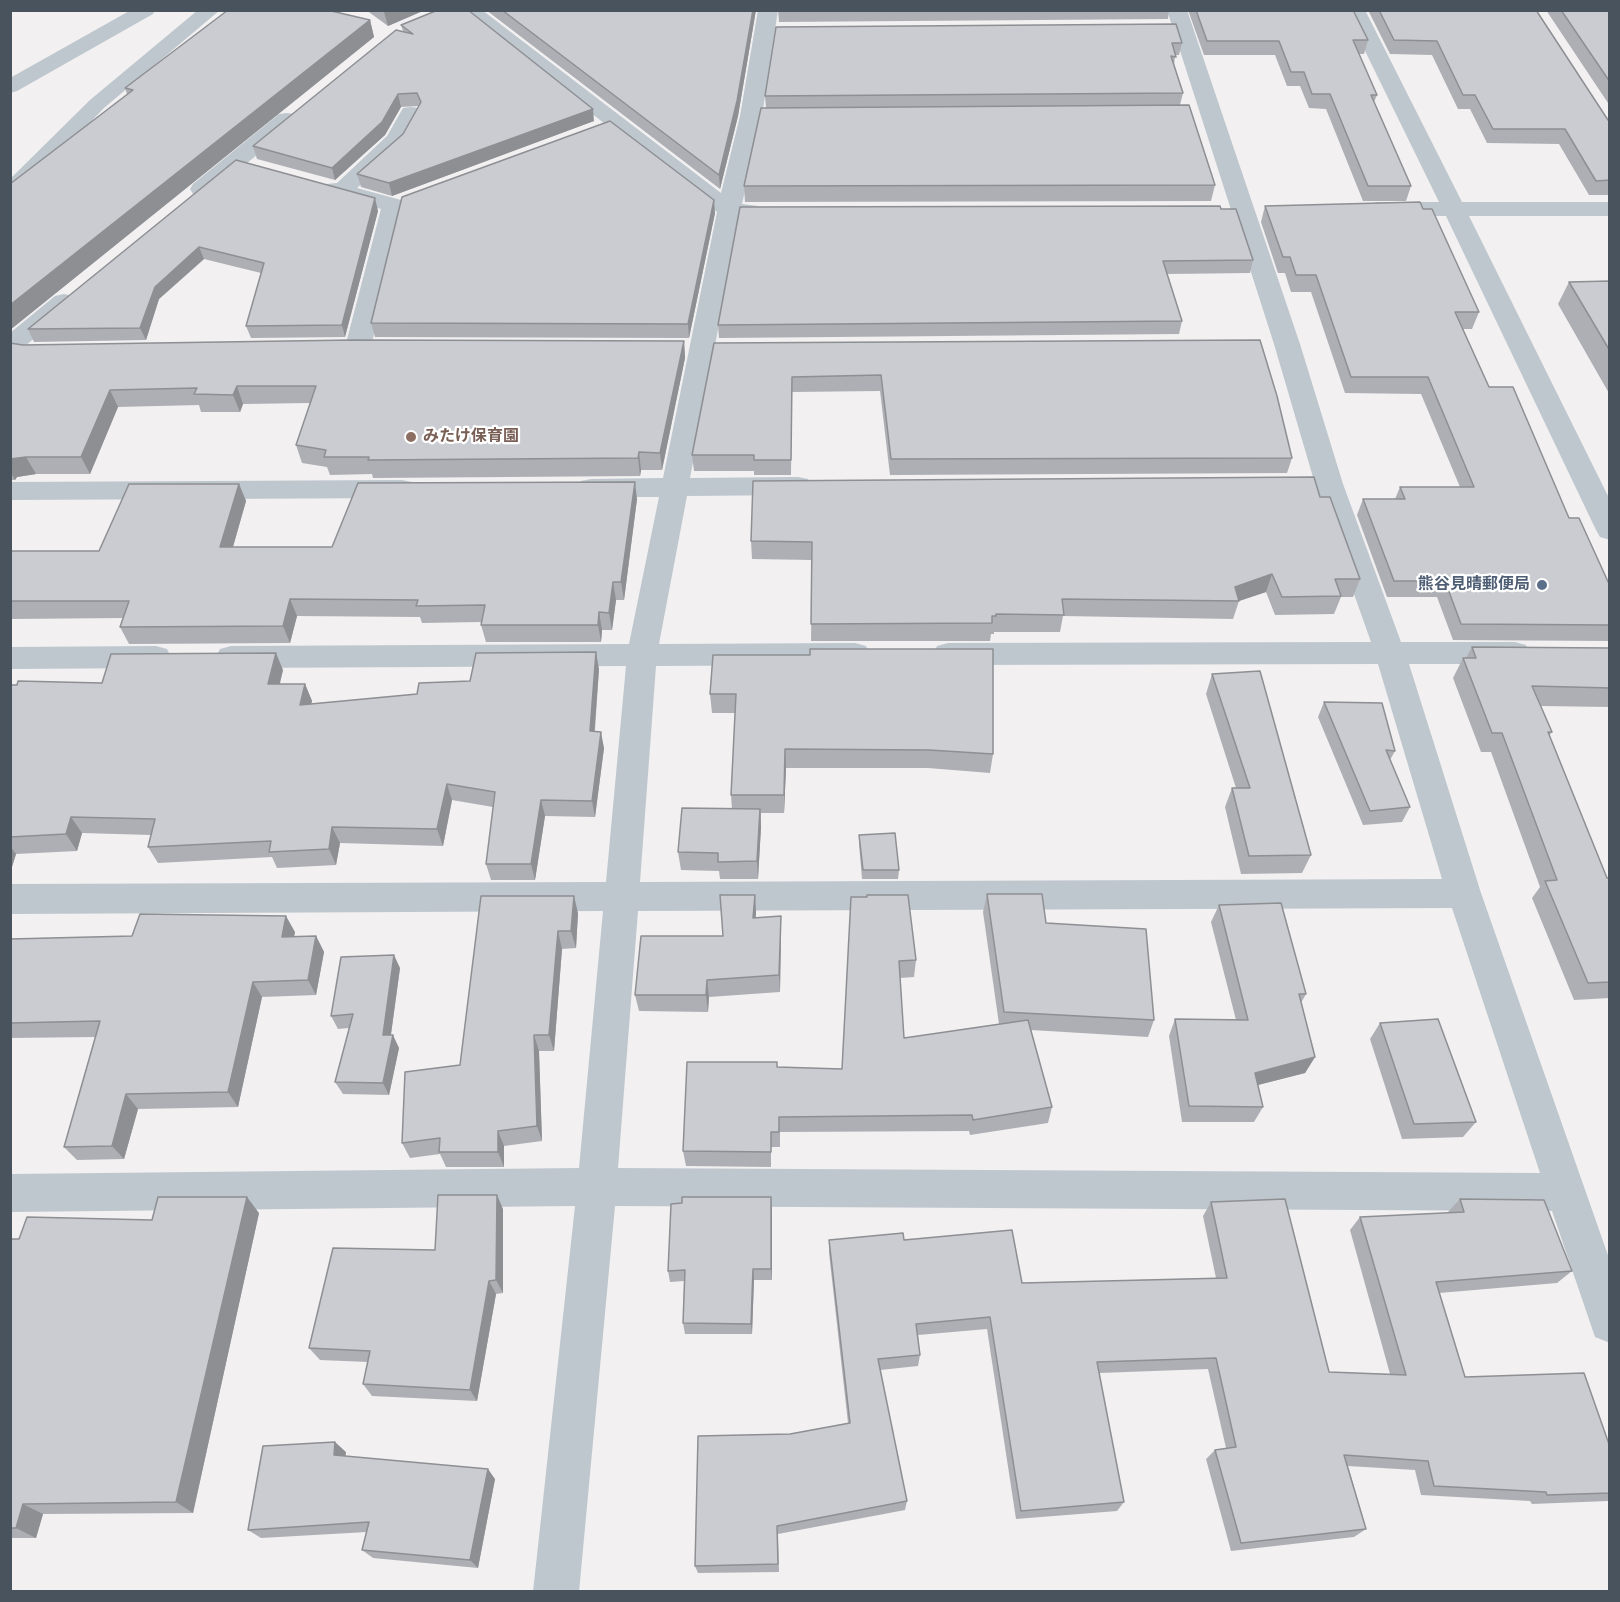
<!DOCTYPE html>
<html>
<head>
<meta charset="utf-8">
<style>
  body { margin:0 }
  #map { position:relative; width:1620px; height:1602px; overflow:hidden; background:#f2f0f0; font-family:"Sofia Sans Condensed",sans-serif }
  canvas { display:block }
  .frame { position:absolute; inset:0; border:12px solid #48535d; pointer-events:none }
</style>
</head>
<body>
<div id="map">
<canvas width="1620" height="1602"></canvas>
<div class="frame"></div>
</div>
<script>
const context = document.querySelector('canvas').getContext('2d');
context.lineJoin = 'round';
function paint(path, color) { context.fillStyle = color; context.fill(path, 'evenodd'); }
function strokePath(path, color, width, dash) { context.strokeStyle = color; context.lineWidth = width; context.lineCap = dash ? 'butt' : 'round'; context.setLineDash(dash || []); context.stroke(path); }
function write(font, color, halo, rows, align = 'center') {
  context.font = font + ' "Sofia Sans Condensed","Noto Sans JP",sans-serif'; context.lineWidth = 4.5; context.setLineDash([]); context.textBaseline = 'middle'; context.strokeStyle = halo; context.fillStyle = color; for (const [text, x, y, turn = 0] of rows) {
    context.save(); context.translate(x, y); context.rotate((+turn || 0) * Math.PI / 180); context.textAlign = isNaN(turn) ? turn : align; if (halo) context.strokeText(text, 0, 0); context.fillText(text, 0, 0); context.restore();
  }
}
const minor = new Path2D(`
  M131 10H155L153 14 17 91 10 93V78Z
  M198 10H220L104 108 18 197 10 199V179L90 100Z
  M460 10H482L721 193 740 116 758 10H778L762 116 742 204 758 206 761 211 758 216 739 218 690 478 798 477 808 479 812 486 808 493 798 495 687 496 659 644 855 643 866 646 870 654 866 662 855 665 656 666 640 882 1442 879 1378 664 948 665 937 662 933 654 937 646 948 643 1371 642 1315 484 1274 344 1167 10H1187L1300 344 1343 484 1401 642H1515L1526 645 1530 653 1526 661 1515 664H1409L1481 893 1610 1261V1343L1595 1337 1552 1211 615 1206 579 1592H533L575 1206 10 1212V1174L579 1168 603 911 10 914V884L606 882 626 666 231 668 220 665 216 657 220 649 231 646 629 644 659 497H591L581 495 577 488 581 481 591 479 663 478 717 212ZM1452 908 1540 1173 618 1168 638 911Z
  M1345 10H1365L1462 202H1610V216H1469L1610 500V540L1600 537 1596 530 1446 216H1377L1369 214 1366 209 1369 204 1377 202H1439Z
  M411 107 419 108 422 113 404 145 357 188 401 200 404 205 371 347 367 352 358 355 349 352 345 347 381 209 326 194 323 189 326 184 337 183 387 136 403 108Z
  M287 113 295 114 298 119 295 124 209 194 201 196 193 194 190 189 193 184 279 114Z
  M64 294 73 296 76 301 73 306 19 351 10 354V333L55 296Z
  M402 480 412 482 416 489 412 496 402 498 10 500V482Z
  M156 646 167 649 171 657 167 665 156 668 10 669V647Z`);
const wall = new Path2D(`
  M366 10H425L388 26Z
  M486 10H756L738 116 720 189Z
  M778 10H1169L1168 19 779 22Z
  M1188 10H1353L1368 40 1364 54H1359L1377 95 1374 102 1411 186 1406 201H1363L1326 109 1309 108 1300 86H1287L1275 55H1204Z
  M1368 10H1536L1608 120H1610V195H1589L1559 144 1487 143 1470 109H1458L1432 55 1390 54Z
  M1546 10H1610V106Z
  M370 20 374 37 10 330V184L127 94 125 88Z
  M401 25 594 121 392 196 361 187 357 174 403 134 419 106 401 107 385 135 335 180 257 159 253 146 403 31Z
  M776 27 1182 43 1179 55H1175L1174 66 1183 93 1180 105 766 108 765 96Z
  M236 160 378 211 345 337 251 338 246 326 261 273 204 259 159 299 146 340 34 342 28 329Z
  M1215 185 1211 201 745 202 744 186Z
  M1265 206 1423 209 1479 312 1472 329H1463L1489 387 1569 518 1610 586V641L1453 640 1437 597H1387L1357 515 1363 499H1395L1400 487H1460L1421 394 1345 393 1311 292H1291L1285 273H1278L1261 222Z
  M1221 209 1253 260 1250 273 1167 274 1182 321 1179 334 719 338 718 325Z
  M715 213 689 338 375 337 371 323Z
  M1610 281V395L1558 304 1569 282Z
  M1260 340 1292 458 1287 473 890 475 880 391 792 392 791 475H754V471H694L692 455 714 343Z
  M684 341 685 358 662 470H641L640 476 373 478 372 474 330 475 327 467 302 463 296 445 310 403 243 404 240 412H201L199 405 118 407 90 474H36L17 477 15 480H10V343L23 345Z
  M239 484 246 501 233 547H332L637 499 624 600H616L612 630H602L601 642H486L481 625 482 622 422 623 420 617 297 616 290 643 129 644 120 627 123 618 10 619V551H99Z
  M1320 497 1360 579 1353 597H1341L1334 614 1275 615 1266 592 1239 601 1233 619 1063 616 1060 632H994V634H991L990 641H811L812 560 752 559 751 541Z
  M1472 647 1610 648V707L1540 706 1552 732 1549 736 1607 878H1610V998L1574 1000 1532 898 1540 887 1491 752H1481L1453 678 1463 658H1466Z
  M713 655 993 754 990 773 928 768H786L784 813H761V827L758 879H720L719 871 681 870 678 852 732 809 731 795 735 713H712L710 694Z
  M599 669 595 731 604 748 595 817 545 816 535 880H491L486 864 493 807 452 800 443 846 340 843 336 865 277 868 272 857 158 863 148 847 151 835 82 833 77 851 16 854 11 870 10 685 102 683 283 670 280 684H305L312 701 311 704 417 694 470 681Z
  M1212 674 1311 855 1302 873 1241 874 1225 807 1232 788H1236L1206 694Z
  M1324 702 1395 751 1390 760 1410 807 1402 822 1363 825 1318 717Z
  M859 835 899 870 898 879H862L859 844Z
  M987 894 1046 923 1154 1020 1148 1037 1031 1030 1052 1107 1048 1123 970 1135 969 1131 780 1132V1147H771V1167L686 1166 683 1151 777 1067 842 1069 851 897 916 960 914 977 900 978 904 1038 999 1024 983 912Z
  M755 895 756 918 781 916 780 992 709 997 708 1012 639 1011 635 995 723 936Z
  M481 896 578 913 576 948 562 949 554 1051H539L542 1141 504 1146V1167H446L440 1154 410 1158 402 1143 460 1065Z
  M1219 905 1306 994 1301 1003 1315 1057 1305 1073 1258 1085 1263 1107 1254 1122H1182L1169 1036 1175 1019 1236 1020 1211 922Z
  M295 932 294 937 316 936 324 952 316 995 262 997 238 1107 138 1109 124 1159 77 1160 64 1147 95 1037 10 1038V939Z
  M400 968 391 1035 399 1048 389 1095 343 1094 335 1082 349 1028 338 1029 331 1016Z
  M1380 1023 1476 1122 1463 1137 1402 1139 1370 1039Z
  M1460 1199 1572 1271 1557 1283 1439 1293 1465 1377 1610 1447V1500L1608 1501 1532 1504 1530 1501 1421 1495 1415 1470 1348 1466 1366 1529 1354 1537 1231 1551 1206 1459 1215 1450 1226 1448 1208 1369 1099 1373 1124 1502 1117 1511 1016 1519 987 1329 918 1335 920 1355 918 1366 880 1370 907 1501 905 1510 778 1534 779 1572 698 1573 695 1566 790 1434 848 1423 829 1253V1240H904L1022 1283 1216 1278 1203 1216 1211 1202 1329 1372 1390 1374 1350 1230 1360 1217 1447 1213Z
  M503 1209V1293L496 1294 477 1401 372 1396 363 1384 368 1362 320 1360 309 1348 435 1250Z
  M772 1209V1280H754L752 1334H685L683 1323 684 1281 670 1282 668 1271Z
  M259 1213 193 1513 43 1514 36 1538H10V1239H19L152 1220Z
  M346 1452 345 1456 495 1479 478 1568 373 1558 362 1550 367 1532 261 1538 248 1530Z`);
const shadedWall = new Path2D(`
  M388 10H425L388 26 384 12Z
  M753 10H756L738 116 720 189 719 175Z
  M370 20 374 37 10 330V305Z
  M398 94 401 107 385 135 335 180 332 168Z
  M593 109 594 121 392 196 389 183Z
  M375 198 378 211 345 337 342 325Z
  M714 200 715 213 689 338 688 324Z
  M199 247 204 259 159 299 146 340 140 328 155 287Z
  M684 341 685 358 662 470 660 453Z
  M237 386 243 404 240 412 233 395Z
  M110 390 118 407 90 474 81 457Z
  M639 452 641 470 640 476 638 458Z
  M26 457 36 474 17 477 15 480 10 471V459Z
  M635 482 637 499 624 600 621 582Z
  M239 484 246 501 228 564 220 547Z
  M1272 574 1266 592 1239 601 1235 587Z
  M613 582 616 600 612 630 609 613Z
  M290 599 297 616 290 643 283 626Z
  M599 612 602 630 601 642 598 625Z
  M596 652 599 669 593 748 590 731Z
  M276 653 283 670 275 701 268 684Z
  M305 684 312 701 307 722 300 705Z
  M601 732 604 748 595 817 592 801Z
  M785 749 786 768 784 813V795Z
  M447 784 452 800 443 846 437 829Z
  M541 800 545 816 535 880 531 864Z
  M760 809 761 827 758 879 757 861Z
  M71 817 82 833 77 851 66 834Z
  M332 827 340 843 336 865 329 849Z
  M10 846 16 854 11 870H10Z
  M755 895 756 913 754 935 753 918Z
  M574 896 578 913 576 948 571 931Z
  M286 916 295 932 290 953 282 937Z
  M781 916V933L780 992 779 975Z
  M558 931 562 949 554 1051 549 1035Z
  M316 936 324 952 316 995 308 980Z
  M394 955 400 968 389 1048 383 1035Z
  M707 980 709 997 708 1012 706 995Z
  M253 982 262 997 238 1107 228 1092Z
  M393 1035 399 1048 389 1095 383 1083Z
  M534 1035 539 1051 542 1141 537 1126Z
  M1315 1057 1305 1073 1246 1088 1255 1073Z
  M126 1094 138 1109 124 1159 112 1146Z
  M498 1131 504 1146V1167L498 1152Z
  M497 1195 503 1209V1293L496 1280Z
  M247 1197 259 1213 193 1513 176 1502Z
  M771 1197 772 1209V1280L771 1269Z
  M753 1269 754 1280 752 1334 751 1324Z
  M489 1281 496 1294 477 1401 470 1390Z
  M335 1442 346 1452 344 1464 334 1455Z
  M488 1469 495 1479 478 1568 470 1560Z
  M23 1504 43 1514 36 1538 16 1528Z`);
const building = new Path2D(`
  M228 10H327L370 20 10 305V184L133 90 125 88Z
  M438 10H468L593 109 389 183 357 174 403 134 421 102 417 93 398 94 382 122 332 168 253 146 396 30 413 34 401 25Z
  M502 10H753L737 101 719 175Z
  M1196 10H1353L1368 40H1353L1377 95H1371L1411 186H1368L1330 94H1312L1304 72H1291L1279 41H1207Z
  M1379 10H1536L1608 120H1610V180L1596 181 1565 129H1493L1475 95H1463L1437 41 1394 40Z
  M1561 10H1610V82Z
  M1176 24 1182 43H1172L1176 57 1171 56 1183 93 765 96 776 27Z
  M1189 105 1215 185 744 186 761 108Z
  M610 121 714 200 688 324 371 323 402 197Z
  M236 160 375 198 342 325 246 326 264 263 199 247 155 287 140 328 28 329Z
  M1420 202 1423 209H1432L1479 312H1455L1489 387H1513L1569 518H1579L1610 586V625L1461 624 1445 581H1394L1363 499H1405L1400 487H1474L1428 377H1351L1316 275H1296L1290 257H1283L1265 206Z
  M1220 206 1221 209H1236L1253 260 1163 261 1182 321 718 325 740 207Z
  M1610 281V351L1569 282Z
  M353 340 684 341 660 453 639 452 638 458 368 460 369 457H324L326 450 296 445 316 386H237L233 395 194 394 197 388 110 390 81 457H26L10 459V343L23 345Z
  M1260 340 1277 396 1292 458 891 459 881 375 792 377 791 460H754V455H692L714 343Z
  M1314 477 1320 497H1330L1360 579H1335L1341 596 1282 597 1272 574 1235 587 1239 601 1062 599 1064 615 996 614V616H992V623L811 624 812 542 751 541 753 481Z
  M635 482 621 582H613L609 613 599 612 598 625H481L485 605 416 606 418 600 290 599 283 626 120 627 129 601H10V551H99L129 484H239L220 547H332L358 483Z
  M1472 647 1610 648V688L1532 686 1552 732H1548L1607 878H1610V982L1588 983 1545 881 1557 880 1502 733H1492L1463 658H1476Z
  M810 649H993V754L929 750 785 749 784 795H731L736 694H710L713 655H810Z
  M596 652 590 731 601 732 592 801 541 800 531 864H486L495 792 447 784 437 829 332 827 329 849 269 852 271 841 148 847 155 819 71 817 66 834 10 837V685H17L18 681 102 683 111 654 276 653 268 684H305L300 705 417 694 419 683 470 681 476 653Z
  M1260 671 1311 855 1249 856 1232 788H1250L1212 674Z
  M1324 702 1382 703 1395 751 1386 750 1410 807 1370 811Z
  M682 808 760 809 757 861 718 862V853L678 852Z
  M895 833 899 870H863L859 835Z
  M987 894H1042L1046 923 1146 929 1154 1020 1004 1012Z
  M720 895H755L753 918 781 916 779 975 707 980 706 995H635L641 936H723Z
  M867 895H908L916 960 899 961 904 1038 1028 1020 1052 1107 973 1120 972 1115 779 1117V1132H771V1152L683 1151 687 1062H777V1067L842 1069 851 897H867Z
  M481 896H574L571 931H558L549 1035H534L537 1126 498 1131V1152H439L440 1138 402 1143 405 1072 460 1065Z
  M1281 903 1306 994H1299L1315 1057 1255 1073 1263 1107 1189 1106 1175 1019 1248 1020 1219 905Z
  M140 914 286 916 282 937 316 936 308 980 253 982 228 1092 126 1094 112 1146 64 1147 100 1021 10 1023V939L132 936Z
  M394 955 383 1035H393L383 1083 335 1082 353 1014 331 1016 341 957Z
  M1438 1019 1476 1122 1414 1124 1380 1023Z
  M438 1195H497L496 1280 489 1281 470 1390 363 1384 370 1351 309 1348 333 1248 435 1250Z
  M158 1197H247L176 1502 23 1504 16 1528H10V1239H19L27 1217 152 1220Z
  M682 1197H771V1269H753L751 1324 683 1323 685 1270 668 1271 671 1204 682 1203Z
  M1285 1199 1329 1372 1406 1375 1360 1217 1464 1212 1460 1199 1544 1200 1572 1271 1436 1282 1465 1377 1584 1373 1610 1447V1493L1547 1495 1546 1492 1434 1486 1428 1461 1344 1455 1366 1529 1241 1543 1215 1450 1236 1447 1216 1358 1097 1362 1124 1502 1021 1511 990 1317 916 1324 920 1355 878 1359 907 1501 777 1526 778 1564 695 1566 698 1436 790 1434 850 1423 829 1240 903 1233 904 1240 1012 1230 1022 1283 1227 1278 1211 1202Z
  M335 1442 334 1455 488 1469 470 1560 362 1550 369 1522 248 1530 263 1446Z`);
const markers = [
  [411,437,6,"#8d6e63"],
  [1542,585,6,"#5c6f8a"]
];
const educationNames = [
  ["みたけ保育園",423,437]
];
const serviceNames = [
  ["熊谷見晴郵便局",1530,585]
];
paint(minor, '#bec7ce');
paint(wall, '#aeafb5');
paint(shadedWall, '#8d8f93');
paint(building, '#caccd2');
strokePath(building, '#8d8f93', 1.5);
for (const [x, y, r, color] of markers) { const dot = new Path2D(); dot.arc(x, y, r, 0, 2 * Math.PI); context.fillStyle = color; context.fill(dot); strokePath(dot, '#fff', 2); }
write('bold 16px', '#785e54', '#fff', educationNames, 'left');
write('bold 16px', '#4e5e75', '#fff', serviceNames, 'right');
</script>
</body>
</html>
